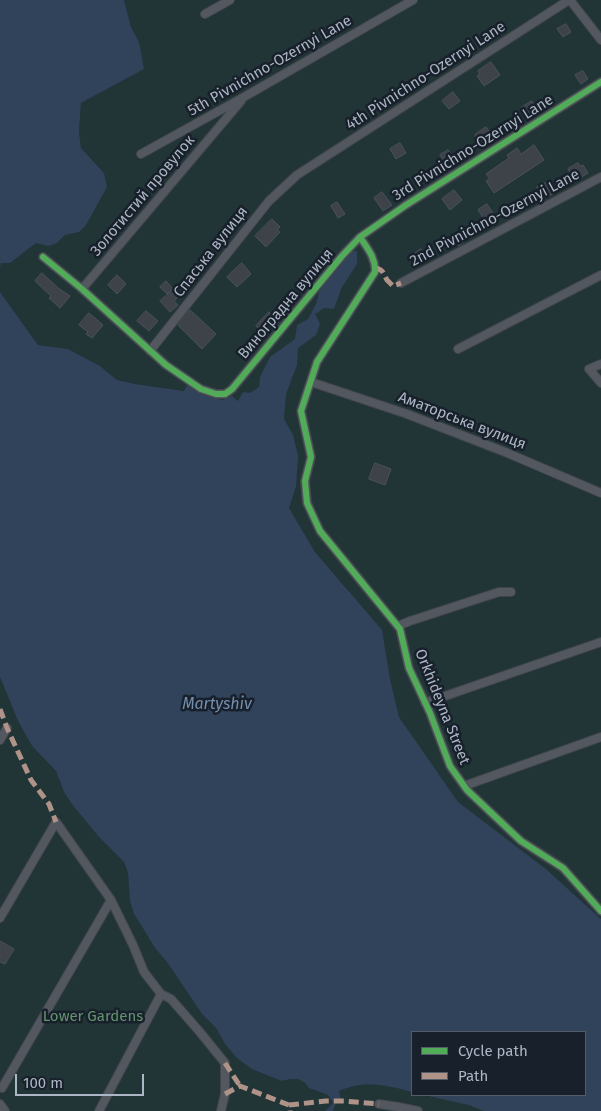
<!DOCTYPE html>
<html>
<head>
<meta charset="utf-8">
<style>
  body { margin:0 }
  #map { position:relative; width:601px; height:1111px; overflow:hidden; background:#242a31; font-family:"Fira Sans",sans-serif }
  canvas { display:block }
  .legend { position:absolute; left:411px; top:1031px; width:175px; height:65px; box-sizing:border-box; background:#18202b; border:1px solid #535c68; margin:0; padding:6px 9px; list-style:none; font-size:15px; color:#acb6c4 }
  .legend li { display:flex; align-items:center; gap:10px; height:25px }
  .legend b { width:25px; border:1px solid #535c68 }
  .scale { position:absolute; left:15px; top:1074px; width:129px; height:22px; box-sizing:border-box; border:2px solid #acb6c4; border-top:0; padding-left:6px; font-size:15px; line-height:18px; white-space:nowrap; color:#acb6c4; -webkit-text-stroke:4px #18202b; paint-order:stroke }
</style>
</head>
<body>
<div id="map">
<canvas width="601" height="1111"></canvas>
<ul class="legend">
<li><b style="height:6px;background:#51ab58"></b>Cycle path</li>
<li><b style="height:6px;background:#af9288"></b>Path</li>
</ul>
<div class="scale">100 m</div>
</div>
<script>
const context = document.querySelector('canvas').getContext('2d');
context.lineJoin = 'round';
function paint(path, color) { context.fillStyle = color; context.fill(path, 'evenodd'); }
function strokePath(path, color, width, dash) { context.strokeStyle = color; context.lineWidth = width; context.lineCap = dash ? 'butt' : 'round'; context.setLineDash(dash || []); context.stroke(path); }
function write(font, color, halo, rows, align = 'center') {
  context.font = font + ' "Fira Sans",sans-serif'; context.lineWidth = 5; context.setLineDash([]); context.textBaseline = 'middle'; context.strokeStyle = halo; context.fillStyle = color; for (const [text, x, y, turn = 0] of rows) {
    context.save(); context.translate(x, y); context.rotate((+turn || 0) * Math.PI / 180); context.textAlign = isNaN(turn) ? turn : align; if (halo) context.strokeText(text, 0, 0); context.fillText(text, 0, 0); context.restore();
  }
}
const green = new Path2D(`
  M124 0H601V919L546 869 458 803 399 717 390 679 346 587 315 552 289 508 296 487 238 401 232 396 222 400 195 389 184 391 135 384 117 380 100 366 68 349 38 345 0 292V269L1 262 10 263 36 243H57L65 235 79 232 104 173 81 148 79 131 81 103 143 69 139 42 131 27Z
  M0 677 18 721 32 746 56 771 64 792 71 803 98 836 124 862 128 873 130 901 134 914 155 948 167 962 202 1014 216 1028 225 1044 290 1079H298L305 1083 309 1088 328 1095 352 1086 371 1084 390 1086 412 1092V1095C436 1095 461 1103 484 1111H0Z`);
const water = new Path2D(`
  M0 0H124L131 27 139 42 144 69 81 103 79 131 81 148 104 173 107 187 86 225 79 232 65 235 57 243 48 246 36 243 10 263H1L0 269Z
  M357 251V264L342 287 334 309 324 308 315 314 320 324 316 335 298 348 297 365 286 394 284 419 293 435 298 456 296 487 289 508 315 552 382 630 390 679 399 717 458 802 546 869 601 919V1111H484L468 1105 424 1095H585V1032H412V1092C385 1085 366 1080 339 1091L341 1099 335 1105 333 1111H325L333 1103 328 1095 309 1088 305 1083 298 1079H290L282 1081 252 1069 237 1058 225 1044 216 1028 202 1014 167 962 155 948 144 930 134 914 130 901 128 873 124 862 98 836 71 803 64 792 56 771 32 746 18 721 0 677V292L38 345 68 349 100 366 117 380 135 384 184 391 187 385 192 386 195 389 222 400 232 396 238 401 243 392 250 393 259 387 260 377 270 357 295 339 297 325 308 319 316 304 319 292 349 252Z`);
const building = new Path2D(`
  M566 24 571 32 563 37 557 29Z
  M491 62 500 75 484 86 477 76 480 74 478 71Z
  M583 71 588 79 581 84 575 75Z
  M453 92 460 101 449 109 442 101Z
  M532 101 539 112 528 119 521 108Z
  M486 127 494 137 482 145 475 135Z
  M400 143 406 153 396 159 390 149Z
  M534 145 544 160 494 193 486 181 490 179 486 174 509 158 507 155 517 148 521 154Z
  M448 150 456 160 447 166 440 155Z
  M578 163 580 166 583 165 588 173 575 181 568 169Z
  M548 182 553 194 543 199 537 187Z
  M454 190 462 200 450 210 442 199Z
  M382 192 392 205 383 211 374 198Z
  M337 202 345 214 338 218 331 206Z
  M487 204 493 213 484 219 478 210Z
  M272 219 280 227 277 230 280 232 266 247 255 236Z
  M460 233 466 240 459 246 453 239Z
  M421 249 427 258 419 264 413 255Z
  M242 263 251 274 237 287 227 277Z
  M42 273 58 288 70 296 60 308 49 298 51 296 35 281Z
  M117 275 126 284 117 294 108 285Z
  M166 281 173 289 167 294 160 287Z
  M171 292 177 298 174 301 178 305 170 312 160 301Z
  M190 310 216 334 202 349 178 325Z
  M146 311 158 321 149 331 137 321Z
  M269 312 279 322 266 336 256 326Z
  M89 313 103 325 92 338 86 334 88 332 79 325Z
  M375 463 391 469 385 485 369 479Z
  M0 941 14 949 5 964 0 962Z`);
const street = new Path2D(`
  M570 0 601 40
  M205 14 230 0
  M141 154 244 97 413 0
  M360 237C367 248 376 258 375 272L317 362 301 411 311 457 305 481 307 503 320 531 400 629 409 668 430 713 450 766 467 790 521 841 563 868 601 911
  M43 257 82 289 166 365 201 389 216 394H225L232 389 342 256 360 237 406 205 601 82
  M401 283 601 177
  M82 289 241 101
  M458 349 601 275
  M150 351 269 201 297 175 569 0
  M601 364 589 369 601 383
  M311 382 407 414 505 452 601 493
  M398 626 410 621 499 592H511
  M425 703 601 642
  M0 740 7 728
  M464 786 601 737
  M0 918 56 822 111 900 133 945 144 972 161 994 171 999 199 1031 225 1063V1094L221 1111
  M2 1088 111 900
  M0 1104 5 1111
  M379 1104 399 1107 418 1111
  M99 1111 161 994`);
const quiet = new Path2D(`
  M375 268C384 269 383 274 387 280 388 281 392 285 393 286L401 283
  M0 709 7 728 31 780 49 804 56 822
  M225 1063 240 1086
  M225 1094 240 1086 289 1105 290 1111
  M289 1105 326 1101H344L379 1104`);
const cycleway = new Path2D(`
  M360 237C367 248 376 258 375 272L317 362 301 411 311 457 305 481 307 503 320 531 400 629 409 668 430 713 450 766 467 790 521 841 563 868 601 911
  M43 257 82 289 166 365 201 389 216 394H225L232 389 342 256 360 237 406 205 601 82`);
const streetNames = [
  ["5th Pivnichno-Ozernyi Lane",270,66,-30],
  ["4th Pivnichno-Ozernyi Lane",426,76,-33],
  ["3rd Pivnichno-Ozernyi Lane",473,148,-32],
  ["Золотистий провулок",143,196,-50],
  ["2nd Pivnichno-Ozernyi Lane",495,218,-28],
  ["Спаська вулиця",211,252,-52],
  ["Виноградна вулиця",286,304,-50],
  ["Аматорська вулиця",462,421,21],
  ["Orkhideyna Street",442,707,68]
];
const parkNames = [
  ["Lower Gardens",93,1017]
];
const waterNames = [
  ["Martyshiv",217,705]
];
paint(green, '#213436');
paint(water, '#31435a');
paint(building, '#3e4349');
strokePath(building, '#4b515a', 1);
strokePath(street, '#40454a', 10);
strokePath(street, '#535860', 8);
strokePath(quiet, '#af9288', 5, [10, 5]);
strokePath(cycleway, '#51ab58', 6);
write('15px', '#acb6c4', '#18202b', streetNames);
write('15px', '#64946e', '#18202b', parkNames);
write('italic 16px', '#748ead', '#18202b', waterNames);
</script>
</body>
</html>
